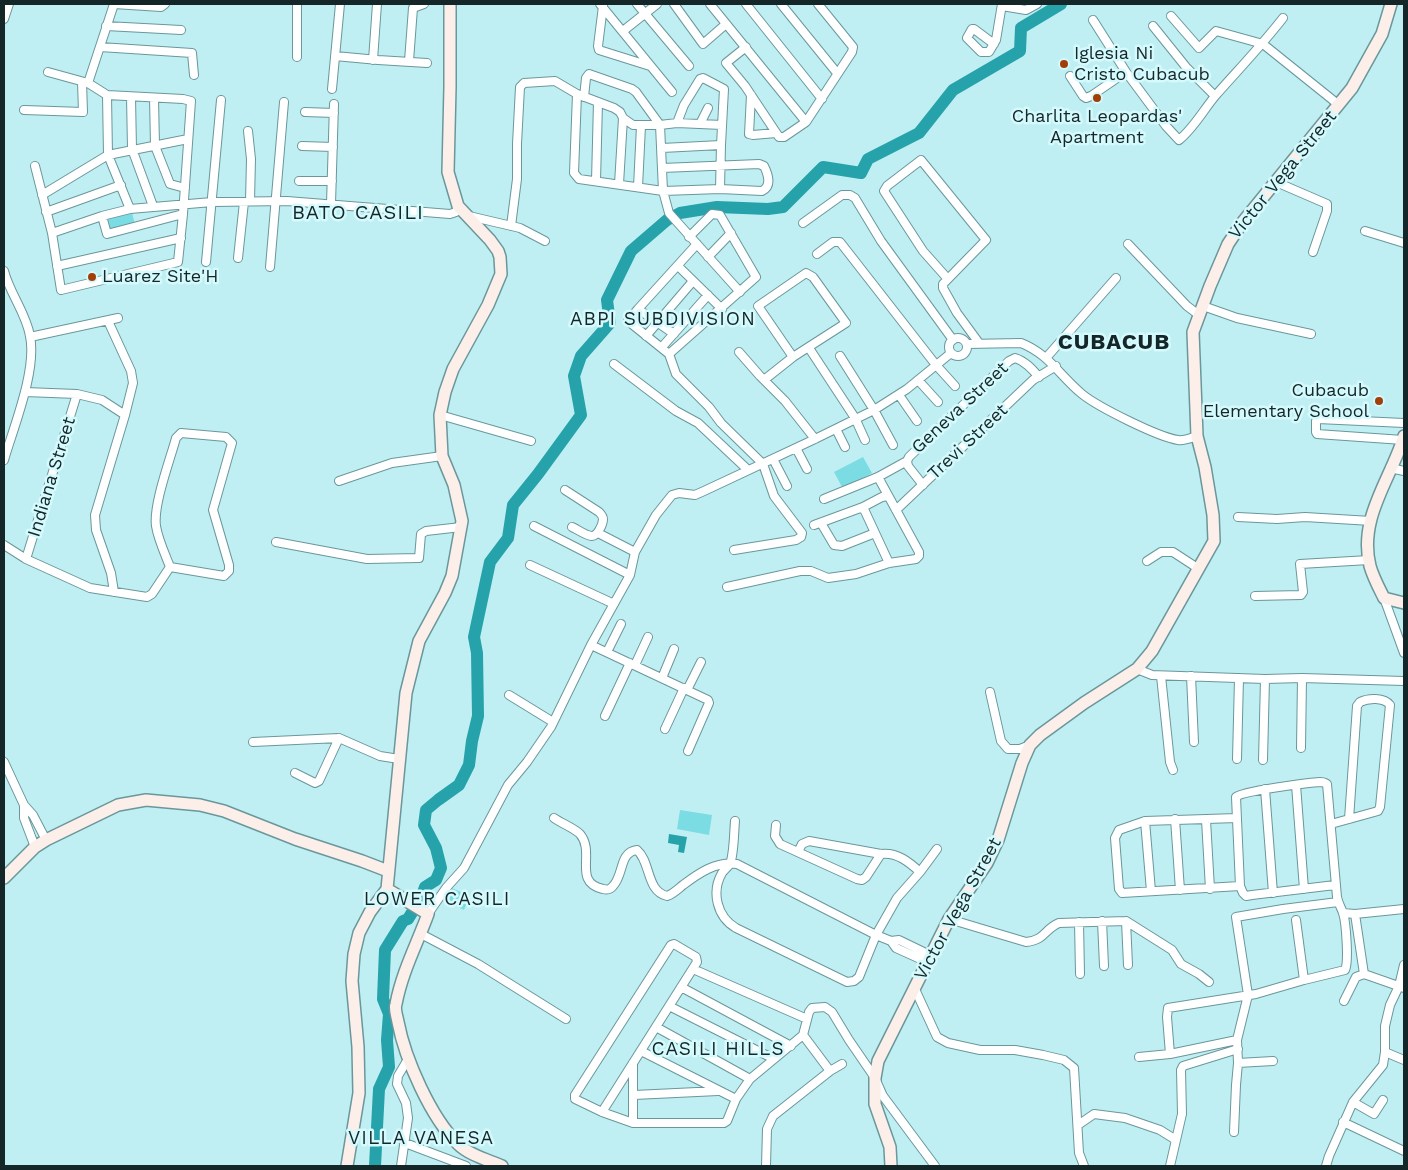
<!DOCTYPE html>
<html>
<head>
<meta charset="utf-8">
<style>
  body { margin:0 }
  #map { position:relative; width:1408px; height:1170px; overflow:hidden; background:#bfeff2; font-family:"Work Sans",sans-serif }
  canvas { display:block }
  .frame { position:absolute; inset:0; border:5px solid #142628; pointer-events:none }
</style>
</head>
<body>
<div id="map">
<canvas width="1408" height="1170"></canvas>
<div class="frame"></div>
</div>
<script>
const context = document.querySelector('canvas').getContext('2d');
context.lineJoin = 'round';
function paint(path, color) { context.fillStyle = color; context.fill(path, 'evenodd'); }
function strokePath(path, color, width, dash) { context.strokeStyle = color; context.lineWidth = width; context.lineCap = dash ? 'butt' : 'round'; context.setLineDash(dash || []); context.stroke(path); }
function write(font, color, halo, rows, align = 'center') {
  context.font = font + ' "Work Sans",sans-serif'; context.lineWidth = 5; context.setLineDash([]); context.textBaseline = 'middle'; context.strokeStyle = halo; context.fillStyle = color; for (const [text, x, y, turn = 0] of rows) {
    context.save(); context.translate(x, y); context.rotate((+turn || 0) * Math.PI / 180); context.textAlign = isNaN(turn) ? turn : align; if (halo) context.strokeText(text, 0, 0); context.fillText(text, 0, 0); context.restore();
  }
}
const green = new Path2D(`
  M132 212 135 225 109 232 106 219Z
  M863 457 872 473 843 489 834 472Z
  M680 810 712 815 709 835 677 829Z
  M445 885 470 896 464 910 438 899Z`);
const water = new Path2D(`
  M669 834 687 837 684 853 678 852 679 845 668 843Z`);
const river = new Path2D(`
  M375 1166 379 1089 389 1067 387 1040 389 1014 383 999 385 950 403 921 408 919 421 898 425 887 436 880 441 868 436 848 424 825 426 810 438 800 459 785 469 765 472 741 478 716 477 653 474 637 490 562 508 538 513 505 538 474 581 415 574 376 581 356 610 323 607 300 631 251 667 220 680 213 717 207 768 209 783 207 823 167 861 173 868 159 919 133 953 90 1020 51 1021 28 1061 4`);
const street = new Path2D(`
  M114 4 161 7 165 4
  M600 4 672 92
  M637 4 689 66
  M674 4 703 44 726 24
  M710 4 806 122
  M746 4 822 99
  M781 4 837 73
  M603 6 598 46 599 50 650 66
  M1002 6 1026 10 1037 4
  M1171 16 1199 48 1216 31 1263 44 1339 105
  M4 19 9 4
  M1093 20 1126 72 1166 126 1179 140C1194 128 1204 109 1216 95 1239 69 1262 45 1283 18
  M106 26 181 30
  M1153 26 1186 67 1215 96
  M623 31 657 4
  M994 44 974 29H972L967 38 981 52H989L996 40 1002 4
  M100 47 192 53 194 75
  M746 47 726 63 745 86 779 137H784L806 122 852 52 853 47 818 4
  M335 56 378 60 427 63
  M297 57V4
  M373 60 377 4
  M409 61 413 8 424 4
  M1070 76 1083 96 1086 98 1091 96 1126 72
  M88 83 114 4
  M332 89 340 4
  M577 94 574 173 579 179 663 191 720 189 762 191C772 186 768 174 764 166L759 164 662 168
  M107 95 108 155 130 209
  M751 95 749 134 753 135 776 133
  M131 97 132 149 153 206
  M584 97 586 78 589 74 632 89 636 92 660 125 663 191 669 213 740 292
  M154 98 155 146 170 184 185 188
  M24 110 83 112 82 82
  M305 112 334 113
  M677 123 684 105 700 79 703 78 724 89 721 145 720 189
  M700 124 708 108
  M248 131 251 159 250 201
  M302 146 333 147
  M662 148 721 145
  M35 166 52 233 61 290 178 262 183 214 191 101 183 99 107 95 88 83 48 72
  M299 181H332
  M596 181 598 102
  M1276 182 1327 204V211L1313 252
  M619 184 623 118
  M638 187 641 126
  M42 195 108 155 188 139
  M331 204 334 104
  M46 212 121 185
  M102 216 107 234 183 214
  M469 216 520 228 545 241
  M803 223 842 195H850L855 198 881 241 953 340
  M511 226 517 179V144L520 87 524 83 555 81 577 94 614 108 620 112 623 118 633 125H660L677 123 722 125
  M1365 231 1404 243
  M52 233 102 216 130 209 212 202 287 201 450 214 456 212 458 206
  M697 244 638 309 628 321 669 354 676 374 709 407 721 423 763 464 774 496 802 533 801 537 796 540 734 550
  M1128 244 1187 306 1199 315
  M817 254 833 242H840L936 365 955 386
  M708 257 731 233
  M238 258 244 202
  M206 262 221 100
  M57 266 181 238
  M678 266 722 309
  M270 267 284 102
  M4 271C10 294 26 313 30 336 37 370 14 426 4 460
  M947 278 923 251 884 191 887 186 921 160 986 240 943 284V288L957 313 979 343
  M1203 306 1237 318 1311 334
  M638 309 674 334
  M108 321 131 371 133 383 125 415 95 515 96 530 111 573 114 592
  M646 336 693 281
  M30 337 118 318
  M949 347a9 9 0 1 1 18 0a9 9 0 1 1-18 0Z
  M967 344 1021 343C1049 354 1060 376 1082 394 1098 407 1158 437 1178 440 1184 441 1191 438 1197 436
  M662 347 708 295
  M809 348 855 418 865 440
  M739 352 760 376 785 401 815 439
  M669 354 756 277 720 215 712 214 689 237
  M840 356 874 410 893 445
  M1046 358 1116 278
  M614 364 676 411 698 423 748 470
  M764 380 793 357 846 323 813 277 806 273 758 306 793 357
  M918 380 938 402
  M25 392 77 394 102 400 125 415
  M899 395 917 421
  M440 415 531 441
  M836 429 845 447
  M181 433 226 437 232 443 213 510 229 565V571L224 576 170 567C165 554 158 539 156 526 153 505 170 460 176 438Z
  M1403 440 1317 434 1316 432V421L1318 419 1404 423
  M796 448 807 469
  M773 459 787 486
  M1390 468 1404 471
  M339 481 392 463 442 456
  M923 485 908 466 907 461 909 457 1009 361 1015 358C1025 361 1032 369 1039 377
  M565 490 599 512C601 514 603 516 603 519 603 525 597 536 592 536 586 536 577 529 572 527
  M824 499 878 477 907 461
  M863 507 889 563
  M896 510 1033 380 1056 366
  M1238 517 1277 519 1305 517 1371 521
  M821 523 834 545 842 546 875 533
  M814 525 863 507 882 497 888 496
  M534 526 630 575
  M598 533 635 552
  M276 542 367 559 419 558 421 534 426 531 461 527
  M4 545 26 559 90 588 147 597 152 594 170 567
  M26 559 77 394
  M1147 561 1161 552H1173L1199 569
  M530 565 614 604
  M727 587 800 571H811L828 578 856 574 889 563 916 559 919 556V552L878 477
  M1255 596 1301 595 1303 592 1300 564 1369 560
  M1384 598 1404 653
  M591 645 708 700 709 703 688 751
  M607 652 621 624
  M635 665 648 637
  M1137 669 1152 675 1265 679 1302 678 1404 681
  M1161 676 1170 762 1173 770
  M1191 676 1194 742
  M662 678 674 649
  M687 690 701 662
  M990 692 1001 741 1008 749H1020L1030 745
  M509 695 553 722
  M605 716 630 663
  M665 729 684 688
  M253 742 339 738 380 756 399 759
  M1301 748 1302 678
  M1237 759 1239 678
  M1263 760 1265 679
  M4 762 24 805 33 815 46 840
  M295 773 315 783 319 781 339 738
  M1296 785 1304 889
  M1265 789 1273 893
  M24 805V818L35 847
  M554 818C561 823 574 828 580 834 596 853 572 882 603 889 607 890 610 890 613 886 624 875 619 852 637 850 651 862 646 891 667 896 673 894 678 889 683 885 699 873 716 861 737 864L876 935 891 941 899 940 930 955
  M1237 818 1145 821 1119 830 1115 838 1119 889 1122 893 1240 886
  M1175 819 1180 890
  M1206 820 1210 889
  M735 821C734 832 734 854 730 864 728 867 724 870 722 873 711 892 717 917 736 928L847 982 854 981 859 977 876 935 897 898 920 872 937 849
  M1145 821 1151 891
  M1331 824 1378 811 1380 807 1390 705C1384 697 1368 698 1360 702L1357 706 1349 819
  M776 825 775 836 780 844 857 879 862 880 866 877 881 854
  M798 852 802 844 809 841 881 854C897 852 909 862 920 872
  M1335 885 1252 895 1246 896 1243 893 1240 886 1236 797C1242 791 1307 783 1320 782 1324 782 1323 782 1327 784L1337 897
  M1343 913 1355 914 1404 909
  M428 914 446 888 464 868 508 785 527 762 551 727 591 645 630 575 635 552 656 515 672 495 679 493 695 495 704 491 815 439 874 410 907 389 951 353
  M1355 914 1364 974
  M949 919 1026 942C1046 940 1044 929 1059 923L1126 921 1172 950 1181 964 1199 974 1209 982
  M1296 920 1304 980
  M1102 921 1104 966
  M1126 921 1128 965
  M1079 922 1080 974
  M421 934 478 964 566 1019
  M891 941 896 948 927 962
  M693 969 807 1019
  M681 987 791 1046
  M914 987 937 1037 948 1043 980 1050H1015L1043 1055 1064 1060 1074 1068 1079 1153 1084 1166
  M1344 1001 1356 977 1364 974 1404 988
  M669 1006 774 1059
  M656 1027 750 1079
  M803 1035 830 1071
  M641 1051 736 1099
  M1385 1052 1404 1060
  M1170 1054 1167 1017 1168 1008 1256 994 1304 980 1345 970C1349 962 1346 922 1343 913 1341 907 1338 903 1337 897
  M1139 1057 1170 1054 1237 1040
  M633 1063V1123
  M1238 1063 1273 1061
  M634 1095 718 1091
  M1353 1102 1374 1114 1383 1100
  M602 1112 697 962 696 957 674 944 671 945 575 1095V1099L602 1112 633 1123H724L727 1121 736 1099 750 1079 803 1035 809 1012 812 1008 825 1007 832 1012 849 1040 875 1078 883 1096 935 1166
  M1343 1122 1404 1151
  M1078 1125 1094 1114 1125 1118 1160 1130 1176 1140
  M1234 1132 1236 1085 1238 1063 1237 1040 1248 995 1236 917 1283 909 1338 902
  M405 1143 466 1166
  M401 1166 408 1118 406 1103 397 1084 398 1076 408 1059
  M766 1166 767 1129 773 1116 830 1071 842 1064
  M1170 1166 1182 1114 1181 1070 1183 1066 1238 1049
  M1326 1166 1329 1156 1353 1102 1383 1065 1385 1052V1026L1390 1005 1399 986 1404 965`);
const secondary = new Path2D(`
  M1404 436C1391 479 1358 518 1370 566 1373 577 1379 588 1384 598L1404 603
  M4 878 35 847 46 840 118 805 146 800 200 805 224 811 295 839 362 861 388 871
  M387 889 428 914C417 944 402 972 396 1004 394 1009 397 1016 398 1022 405 1059 431 1118 458 1144 469 1155 488 1160 502 1166
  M347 1166 359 1093 358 1047 352 981 354 954 359 933 370 912 387 889 406 693 419 641 445 593 452 576 462 521 454 485 442 456 440 415 445 392 453 369 488 305 501 274 500 257 498 251 490 240 458 206 448 172 450 87V4
  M891 1166 890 1147 875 1104V1078L878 1061 949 919 987 863 998 840 1022 763 1030 745 1040 735 1084 703 1137 669 1152 651 1214 541 1213 515 1205 467 1197 436 1193 332 1210 286 1228 244 1242 223 1352 88 1382 34 1391 4`);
const markers = [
  [1064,64,5,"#a23f09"],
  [1097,98,5,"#a23f09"],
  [92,277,5,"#a23f09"],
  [1379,401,5,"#a23f09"]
];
const poiNames = [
  ["Iglesia Ni",1074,54],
  ["Cristo Cubacub",1074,75],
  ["Charlita Leopardas'",1097,117,"center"],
  ["Apartment",1097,138,"center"],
  ["Luarez Site'H",102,277],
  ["Cubacub",1369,391,"right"],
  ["Elementary School",1369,412,"right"]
];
const streetNames = [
  ["Victor Vega Street",1283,175,-51],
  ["Geneva Street",960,408,-43],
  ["Trevi Street",968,442,-43],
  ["Indiana Street",52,477,-73],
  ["Victor Vega Street",958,909,-61]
];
const neighbourhoodNames = [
  ["ABPI SUBDIVISION",663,319],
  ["LOWER CASILI",437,899],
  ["CASILI HILLS",718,1049],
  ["VILLA VANESA",421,1138]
];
const quarterNames = [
  ["BATO CASILI",358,213]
];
const districtNames = [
  ["CUBACUB",1114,343]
];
paint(green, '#7cdce4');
paint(water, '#26a2ab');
strokePath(river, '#26a2ab', 12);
strokePath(street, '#6a979b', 10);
strokePath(secondary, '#6a979b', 14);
strokePath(street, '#fff', 8);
strokePath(secondary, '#fceee9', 11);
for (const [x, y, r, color] of markers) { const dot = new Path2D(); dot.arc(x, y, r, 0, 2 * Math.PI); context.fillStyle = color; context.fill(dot); strokePath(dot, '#d4fafd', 2); }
write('18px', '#142628', '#d4fafd', poiNames, 'left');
write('18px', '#142628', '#d4fafd', streetNames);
context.letterSpacing = '1px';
write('19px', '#142628', '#d4fafd', neighbourhoodNames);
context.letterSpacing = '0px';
context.letterSpacing = '1px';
write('20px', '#142628', '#d4fafd', quarterNames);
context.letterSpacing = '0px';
context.letterSpacing = '1px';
write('bold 22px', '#142628', '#d4fafd', districtNames);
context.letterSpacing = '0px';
</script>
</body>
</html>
